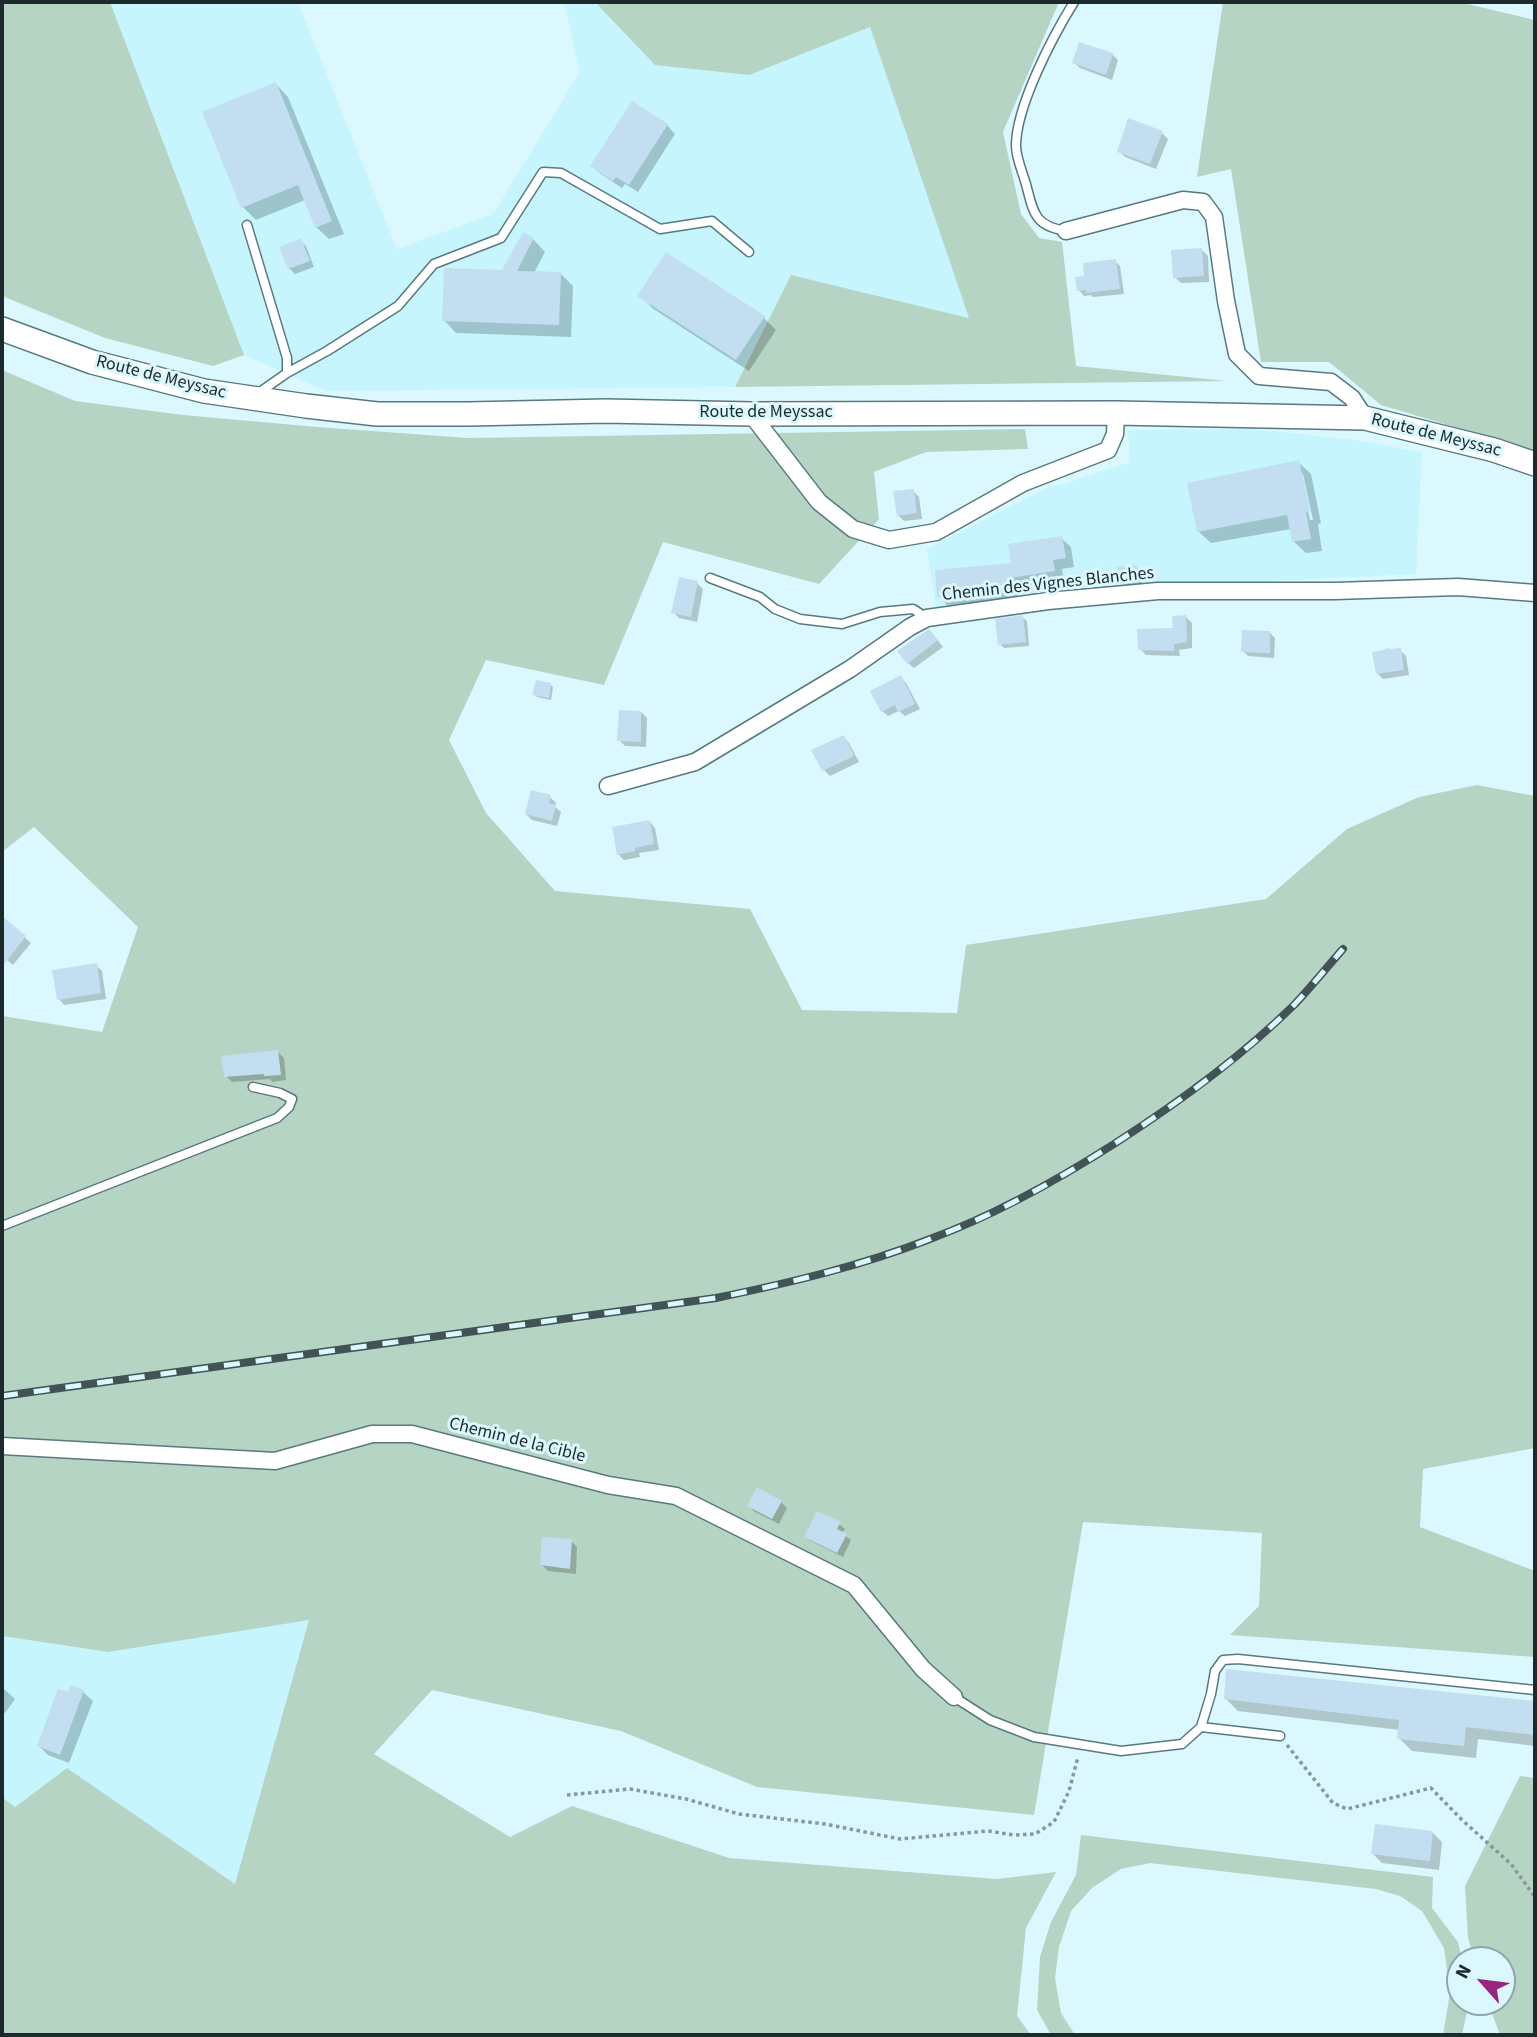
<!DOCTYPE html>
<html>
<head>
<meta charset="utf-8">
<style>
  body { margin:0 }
  #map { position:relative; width:1537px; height:2037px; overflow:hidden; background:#dbf8fe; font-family:"Source Sans 3",sans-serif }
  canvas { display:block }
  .frame { position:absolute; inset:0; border:4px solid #1d2a2d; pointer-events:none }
  .north { position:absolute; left:1446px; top:1946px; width:70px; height:70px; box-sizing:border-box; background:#dbf8fe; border:2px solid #8fa6aa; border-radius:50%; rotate:298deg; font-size:19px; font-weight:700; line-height:28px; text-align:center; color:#1d2a2d }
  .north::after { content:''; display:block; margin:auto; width:24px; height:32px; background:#992582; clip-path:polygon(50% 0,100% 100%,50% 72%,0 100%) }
</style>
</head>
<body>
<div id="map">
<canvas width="1537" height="2037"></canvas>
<div class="frame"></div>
<div class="north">N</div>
</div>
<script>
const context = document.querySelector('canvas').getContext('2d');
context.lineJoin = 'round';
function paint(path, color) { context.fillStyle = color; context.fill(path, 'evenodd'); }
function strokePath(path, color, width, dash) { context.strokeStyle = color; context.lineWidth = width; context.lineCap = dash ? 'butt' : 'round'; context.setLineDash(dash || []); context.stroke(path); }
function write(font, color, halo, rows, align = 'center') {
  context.font = font + ' "Source Sans 3",sans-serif'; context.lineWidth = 6; context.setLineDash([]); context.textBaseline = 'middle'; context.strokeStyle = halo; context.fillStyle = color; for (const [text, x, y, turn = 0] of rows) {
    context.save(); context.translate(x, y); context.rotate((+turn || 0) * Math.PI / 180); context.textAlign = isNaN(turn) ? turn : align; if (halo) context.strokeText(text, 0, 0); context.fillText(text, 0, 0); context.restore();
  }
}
const built = new Path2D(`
  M110 2H298L397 249 493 214 580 72 564 2H595L655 64 748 75 870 27 970 318 791 275 735 387 326 391 244 355Z
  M1256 429 1354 440 1422 452 1416 574 1083 590 936 607 927 549 1043 490 1130 462 1128 430Z
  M309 1619 235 1885 67 1768 15 1807 2 1797V1636L108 1652Z`);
const green = new Path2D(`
  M2 2H110L244 355 213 366 105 338 2 296Z
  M595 2H1059L1003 132 1021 214 1039 238 1062 242 1076 366 1227 381 735 387 791 275 969 318 870 27 749 75 655 65Z
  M1223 2H1459L1535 20V451L1381 405 1329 362H1261L1231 169 1197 177Z
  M2 370 75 401 183 415 317 427 468 438 1025 429 1028 449 926 452 874 472 879 519 819 584 663 542 604 685 486 660 449 740 486 813 555 891 750 909 802 1010 957 1013 966 945 1266 899 1347 829 1419 797 1477 785 1535 796V1448L1423 1469 1420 1527 1535 1571V1657L1230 1635 1259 1606 1262 1533 1083 1522 1034 1815 757 1787 621 1731 432 1690 374 1754 510 1837 572 1806 729 1858 997 1879 1056 1872 1026 1928 1017 2016 1031 2035H2V1797L15 1807 67 1768 235 1884 309 1620 108 1652 2 1636V1016L102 1032 138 927 34 827 2 852Z
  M1520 1776 1535 1778V2035H1500L1488 2002H1502V1960H1475L1468 1938 1465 1886Z
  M1081 1835 1433 1877 1432 1908 1458 1942 1462 1960H1460V2002H1469L1462 2035H1443L1450 1993 1444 1948 1422 1911 1400 1896 1376 1889 1150 1863 1121 1869 1092 1888 1071 1911 1059 1947 1055 1978 1061 2013 1075 2035H1051L1037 2010 1040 1957 1051 1922 1076 1875Z`);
const shadow = new Path2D(`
  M1112 54 1118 60 1112 80 1080 68 1074 63Z
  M276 84 288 97 344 234 329 239 316 227 305 200 256 220 243 207Z
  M1129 120 1162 133 1168 139 1156 169 1125 157 1119 151Z
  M667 125 675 134 638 192 625 184 622 188 601 174 592 166Z
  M533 239 545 252 534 273 561 274 573 286 571 337 456 333 444 320 503 272Z
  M300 241 306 246 314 267 295 274 289 268Z
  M1202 250 1208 256 1209 282 1181 283 1175 277Z
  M1115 261 1120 266 1124 294 1093 297 1091 295 1084 296 1079 290 1086 277Z
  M640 295 763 317 776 330 749 371 652 308Z
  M1298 462 1311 474 1321 523 1318 524 1322 551 1306 553 1293 541 1291 529 1211 543 1198 531ZM1300 474H1303L1313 520H1310Z
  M913 491 919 497 922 519 904 521 898 515Z
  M1061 538 1071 547 1074 567 1062 569 1064 580 1019 587 1020 596 1009 597V600L948 606 939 596 1013 564Z
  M1136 567 1142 573 1143 588 1128 589 1121 583Z
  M697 583 703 589 697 622 679 618 673 612Z
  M1022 617 1027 621 1029 646 1004 648 1000 644Z
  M1186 617 1192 623V648L1179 650 1180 656 1146 655 1140 649 1174 630Z
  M1270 633 1275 638 1274 658 1248 656 1243 651Z
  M935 637 943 647 914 668 908 663Z
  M1400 650 1406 656 1409 675 1383 679 1377 673Z
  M901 677 906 683 920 709 905 716 899 711 888 716 882 711Z
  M551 685 553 687 551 700 537 697 534 694Z
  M641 712 647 718 646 747 625 746 619 740Z
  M843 737 849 743 859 762 830 776 824 770Z
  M550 797 556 803 555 807 561 812 557 826 532 820 526 814Z
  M650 822 655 828 659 850 639 853 640 857 624 860 618 854Z
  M2 918 31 943 13 965 2 956Z
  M96 965 102 971 106 999 64 1005 59 999Z
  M278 1052 284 1058 286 1080 272 1082 270 1079 232 1082 226 1076Z
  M781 1502 787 1508 779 1524 755 1512 749 1506Z
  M839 1524 845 1529 842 1533 851 1540 843 1557 811 1541 806 1536Z
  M571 1541 577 1547 576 1574 548 1571 542 1565Z
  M1228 1670 1535 1703V1746L1478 1739 1476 1758 1412 1751 1399 1738 1400 1730 1238 1711 1226 1699Z
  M2 1687 15 1699 2 1717Z
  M83 1692 93 1701 69 1763 48 1755 39 1746Z
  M1433 1833 1442 1842 1439 1870 1382 1863 1373 1854Z`);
const building = new Path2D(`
  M1079 42 1113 53 1106 75 1072 63Z
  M276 82 332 221 315 228 298 185 241 208 202 112Z
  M632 101 668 124 629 185 616 177 613 181 590 166Z
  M1128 118 1163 131 1150 164 1117 152Z
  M523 232 534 238 517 271 561 272 559 325 442 321 444 268 502 270Z
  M301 238 310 261 288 269 279 247Z
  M1202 248 1204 276 1173 278 1171 250Z
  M666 252 765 316 736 360 637 296Z
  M1116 259 1120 289 1086 293V290L1077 291 1075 277 1084 276 1083 263Z
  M1299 460 1310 511 1306 512 1311 539 1292 542 1287 515 1197 532 1187 483Z
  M914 489 917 513 897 516 893 491Z
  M1062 536 1066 558 1053 560 1055 571 1010 578 1011 587 1000 588V591L937 597 935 570 1011 563 1008 544Z
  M1137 565 1138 582 1120 584 1117 567Z
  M679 577 698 581 691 617 671 613Z
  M1023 615 1026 642 998 645 995 619Z
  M1186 615 1187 642 1174 644V651L1138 650 1137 629 1173 628 1172 616Z
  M929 629 938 640 907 664 897 651Z
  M1242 630 1270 631V653L1241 652Z
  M1387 648 1391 649 1401 648 1404 670 1376 674 1372 652 1384 650Z
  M901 675 915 704 898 712 895 705 881 712 870 691Z
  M536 680 551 683 549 698 532 695Z
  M619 710 641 711V742L617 741Z
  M844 735 854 756 822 771 811 750Z
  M531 790 551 795 549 803 556 805 552 821 525 814Z
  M650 820 654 844 635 848V851L617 855 612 827Z
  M2 916 26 936 2 967Z
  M97 963 101 993 57 1000 52 970Z
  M278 1050 281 1075 264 1076V1074L224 1077 221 1056Z
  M757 1487 782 1501 772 1519 747 1506Z
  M817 1511 841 1522 837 1529 847 1534 837 1553 804 1537Z
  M542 1537 572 1539 570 1569 540 1565Z
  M1226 1669 1535 1701V1735L1466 1727 1464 1746 1397 1739 1399 1720 1224 1699Z
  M70 1685 84 1690 60 1755 37 1746 58 1689 68 1692Z
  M1375 1824 1433 1831 1430 1861 1371 1854Z`);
const path = new Path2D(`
  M1287 1745 1333 1803 1347 1809 1431 1788 1461 1819 1511 1864 1535 1897
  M567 1795 630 1789 686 1799 739 1814 825 1824 900 1839 988 1831 1014 1835 1035 1834 1054 1822 1069 1791 1078 1757`);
const lane = new Path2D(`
  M247 225 287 358V373
  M1066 231C1036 226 1034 215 1027 188 1024 175 1016 159 1016 146 1016 106 1053 36 1074 2
  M257 394 287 373 327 351 398 306 434 264 501 238 543 172 561 173 660 229 712 221 749 252
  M710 578 760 597 775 609 800 619 842 624 880 612 913 609 927 618
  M2 1226 277 1118 289 1107 292 1099 280 1093 253 1087
  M954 1697 990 1720 1034 1737 1121 1751 1182 1744 1201 1727 1211 1694 1215 1671 1223 1660 1238 1659 1535 1690
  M1201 1727 1280 1736`);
const street = new Path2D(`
  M1066 231 1183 200 1203 202 1214 217 1226 301 1237 354 1259 376 1331 382 1352 398 1365 418
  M751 414 819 502 853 529 889 540 936 532 1023 483 1108 450 1115 434 1116 413
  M608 786 695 762 850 669 910 627 927 618 1048 601 1158 591H1335L1458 587 1535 593
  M2 1446 275 1461 372 1434H412L608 1485 676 1496 854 1585 923 1669 954 1697`);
const secondary = new Path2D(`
  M2 329 92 362 204 391 306 406 377 414H469L606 411 751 414 1116 413 1365 418 1494 450 1535 464`);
const rail = new Path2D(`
  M2 1396 716 1298C789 1283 861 1266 930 1239 995 1215 1056 1181 1114 1144 1178 1103 1240 1058 1294 1005 1311 987 1327 967 1343 949`);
const streetNames = [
  ["Route de Meyssac",161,378,14],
  ["Route de Meyssac",766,413],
  ["Route de Meyssac",1436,436,14],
  ["Chemin des Vignes Blanches",1048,585,-6],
  ["Chemin de la Cible",517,1441,14]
];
paint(built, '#c6f5fe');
paint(green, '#b6d4c3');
paint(shadow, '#0003');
paint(building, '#c2def0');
strokePath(lane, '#57797f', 11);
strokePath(street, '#57797f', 19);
strokePath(secondary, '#57797f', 26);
strokePath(path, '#83999d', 3.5, [3.5, 3.5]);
strokePath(lane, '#fff', 8);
strokePath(street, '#fff', 16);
strokePath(secondary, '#fff', 23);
strokePath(rail, '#425356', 8);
strokePath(rail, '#dbf8fe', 5, [16]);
write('18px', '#1d2a2d', '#dbf8fe', streetNames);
</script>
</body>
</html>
